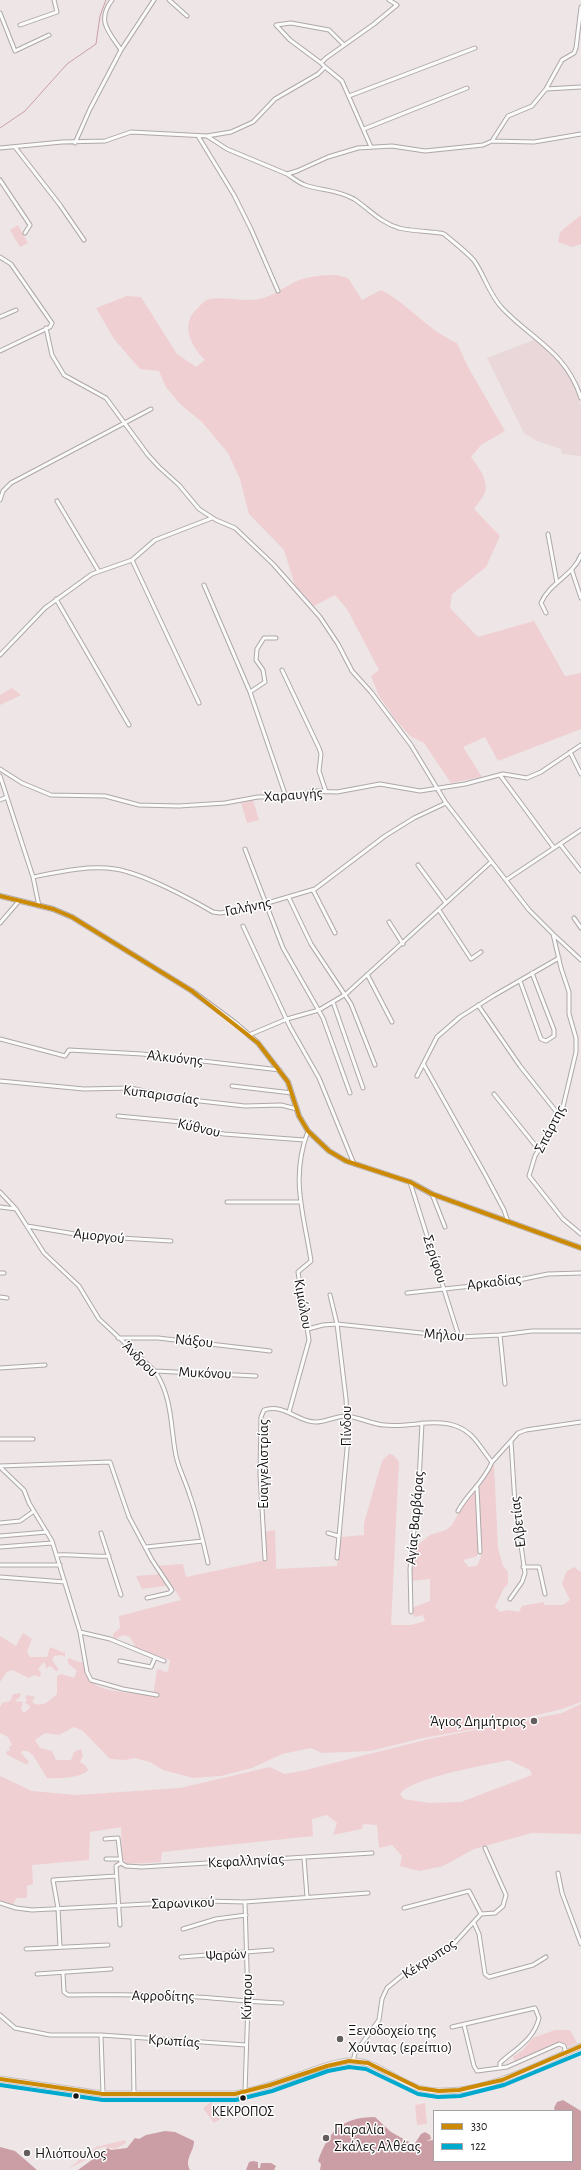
<!DOCTYPE html>
<html>
<head>
<meta charset="utf-8">
<style>
  body { margin:0 }
  #map { position:relative; width:581px; height:2170px; overflow:hidden; background:#eee5e6; font-family:"Alegreya Sans",sans-serif }
  canvas { display:block }
  .legend { position:absolute; left:433px; top:2110px; width:140px; height:52px; box-sizing:border-box; background:#fff; border:1px solid #a3a1a1; margin:0; padding:5px 7px; list-style:none; font-size:12px; color:#191414 }
  .legend li { display:flex; align-items:center; gap:8px; height:20px }
  .legend b { width:20px; border:1px solid #a3a1a1 }
</style>
</head>
<body>
<div id="map">
<canvas width="581" height="2170"></canvas>
<ul class="legend">
<li><b style="height:5px;background:#cb8904"></b>330</li>
<li><b style="height:5px;background:#00a9ce"></b>122</li>
</ul>
</div>
<script>
const context = document.querySelector('canvas').getContext('2d');
context.lineJoin = 'round';
function paint(path, color) { context.fillStyle = color; context.fill(path, 'evenodd'); }
function strokePath(path, color, width, dash) { context.strokeStyle = color; context.lineWidth = width; context.lineCap = dash ? 'butt' : 'round'; context.setLineDash(dash || []); context.stroke(path); }
function write(font, color, halo, rows, align = 'center') {
  context.font = font + ' "Alegreya Sans",sans-serif'; context.lineWidth = 3; context.setLineDash([]); context.textBaseline = 'middle'; context.strokeStyle = halo; context.fillStyle = color; for (const [text, x, y, turn = 0] of rows) {
    context.save(); context.translate(x, y); context.rotate((+turn || 0) * Math.PI / 180); context.textAlign = isNaN(turn) ? turn : align; if (halo) context.strokeText(text, 0, 0); context.fillText(text, 0, 0); context.restore();
  }
}
const built = new Path2D(`
  M536 339 558 362 574 384 581 406V456L562 454 561 449 537 441 524 433 487 358Z`);
const green = new Path2D(`
  M581 215V244L572 247 558 242 560 232Z
  M18 225 28 243 20 247 10 230Z
  M337 275 348 278 362 300 381 290C409 304 427 330 457 343L468 367 505 431 481 445 471 457C478 466 489 481 485 492 483 498 477 504 474 509L500 536 486 567 452 594 450 608 478 637 534 621 565 676 581 673V729L498 761 485 737 463 747 482 777 451 783 424 743 410 736 396 720 379 696 371 676 379 670 347 609 335 595 314 606 295 585 284 550 249 514 240 479 228 453 202 422 180 404 166 387 159 371 140 369 114 339 96 308 127 296 141 297 177 354 196 367 205 360C191 346 179 324 198 308 201 304 205 300 210 299 226 296 243 302 259 299 274 296 284 287 297 281 309 276 324 275 337 275Z
  M12 688 21 695 0 705V695Z
  M253 800 259 820 247 823 241 803Z
  M389 1454 393 1455 399 1462 391 1625H411L425 1621 423 1615 414 1617 412 1608 430 1601V1579L411 1581 414 1548 430 1535 446 1530 452 1525 464 1503 476 1490 478 1554 477 1556 463 1560 469 1567 477 1566 481 1557 478 1489 494 1464 498 1548 503 1566 508 1572V1584L504 1588 495 1607 500 1612 508 1610 519 1612 522 1606 544 1602V1605H563L570 1600 562 1584 566 1572 574 1567 581 1572V1702L562 1709 491 1726 423 1738 370 1751 322 1753 311 1748 282 1754 252 1768 221 1776 193 1778 163 1770 150 1762 135 1758 125 1760 110 1759 83 1731 74 1727 59 1735 45 1733 35 1740 40 1748 52 1751 56 1760H71L74 1752 81 1749 83 1756 80 1762 85 1765 88 1770C83 1778 55 1779 47 1778L33 1755 27 1751H22L21 1753 29 1762 27 1765 6 1754 7 1751H10L9 1747 12 1745 8 1737 0 1733V1707L2 1703 10 1701 13 1694 21 1693 20 1697 15 1701 23 1702 21 1709 24 1713 30 1708 28 1704 25 1703 27 1700 25 1697 27 1695 35 1697 32 1702C42 1709 50 1700 57 1694V1676L61 1674 74 1678 77 1671 68 1663V1658L83 1663C85 1668 85 1673 88 1678 98 1694 137 1692 153 1696L157 1670 161 1669 162 1671 168 1672 170 1660 136 1648 130 1637 123 1635 116 1639 113 1638V1634L120 1628 119 1616 181 1600 172 1585 142 1589 136 1576 162 1574 157 1566 183 1564 186 1577 266 1560 265 1532 275 1530 276 1569 337 1566 341 1537 364 1535V1523L382 1461Z
  M23 1633 32 1639 27 1652 30 1657H47L50 1647 65 1653V1657L61 1655 54 1656 52 1660 59 1670 56 1671 50 1666 46 1669 45 1663H43L38 1669 41 1673 40 1677 34 1675 29 1678 12 1670 7 1672 0 1682V1636L16 1646Z
  M581 1704V1834L532 1833 474 1849 443 1866 419 1871 400 1866 402 1856 392 1845 379 1848 377 1825 363 1824 362 1829 333 1835 337 1823 327 1815 312 1819 313 1836 162 1852 161 1862 127 1864 122 1858 121 1827 90 1832 89 1860 32 1865 33 1884 27 1886V1898H16L13 1905 0 1900V1776L32 1791 76 1795 180 1788 270 1767 284 1774 302 1771 429 1739 562 1713ZM509 1760 530 1770 532 1775 461 1802 429 1803 404 1799 400 1794C413 1777 487 1765 509 1760Z
  M555 2030H570L577 2043 567 2047 566 2044 560 2042 515 2062 513 2057 523 2050 533 2038Z
  M211 2102 222 2118 214 2123 203 2108Z
  M425 2103 427 2124 417 2125 415 2105Z
  M125 2140 126 2143 115 2149C105 2146 100 2146 92 2154L88 2155 87 2159 68 2169 96 2147Z`);
const water = new Path2D(`
  M563 2100 581 2111V2170H320L321 2164 318 2161C328 2132 342 2117 375 2117L391 2132 409 2142 407 2149 412 2148 421 2134 425 2132 430 2135 431 2139 426 2141 434 2140V2161H572V2111H555L554 2108 557 2102Z
  M165 2131 175 2132 194 2141C194 2152 184 2159 190 2170H78L108 2148 111 2150 127 2148 135 2138 139 2139 146 2135Z
  M0 2147 15 2151 37 2170H0Z
  M253 2161 258 2162V2168H260L261 2163H271L276 2166 274 2170H246L249 2162Z`);
const stream = new Path2D(`
  M0 128 25 111 67 64 96 44 100 16 106 0`);
const minor = new Path2D(`
  M112 0C96 21 109 32 121 50
  M169 0 187 16
  M0 13 15 51 49 35
  M20 25 57 12 54 0
  M321 63 290 40 276 25 291 23 329 30 344 45
  M325 67 342 81 371 147
  M546 89 562 60 574 53 576 48 581 7
  M349 96 475 48
  M364 129 467 88
  M198 136 234 195 251 229 278 291
  M207 136 227 149 287 174 297 171 328 157 358 148 392 146 425 151 483 145 492 141 508 116 532 106 546 89 581 87
  M492 141 534 142 581 134
  M75 143 90 109 121 50 154 0
  M15 147 60 205 84 240
  M0 148 62 142 105 141 131 132 207 136 231 132 253 122 275 99 318 74 325 67 321 63 326 58 374 24 397 5 389 0
  M287 174C293 178 299 183 305 185 322 191 336 189 354 199 369 209 381 223 399 228 408 231 441 232 444 234 449 238 472 257 475 262 485 277 490 296 503 309 534 341 566 352 581 398
  M0 180 30 225 25 233
  M0 257 11 264 52 323 50 327 0 351
  M0 317 16 310
  M46 328 52 355 64 375 106 398 148 455 159 467 179 485 199 509 216 520 235 528 273 564 320 617 338 644 352 671 371 692 411 745 446 803 529 910 553 934 561 968 569 992V1014L576 1038V1052L563 1107 535 1156 529 1176 563 1219 581 1234
  M0 500 3 491 11 483 151 409
  M57 501 98 570
  M548 534 557 583
  M132 560 199 703
  M572 571 581 598
  M204 585 250 692 286 797
  M56 599 129 725
  M546 613 541 603C550 582 573 576 581 555
  M0 655 45 608 92 574 132 560 155 540 212 518
  M282 670 319 748 321 754 319 771 326 792
  M250 692 265 682 263 670 256 660 257 649 264 638H276
  M570 752 581 774
  M0 769 22 783 51 795 105 796 139 805 179 806 225 803 258 797H286L316 791 337 792 380 784 420 791 465 784 503 774 527 778 541 772 581 745
  M500 775 554 848
  M0 776 33 877 39 906
  M0 800 7 797
  M560 844 581 871
  M245 849 283 948 323 1018 350 1093
  M418 865 446 903
  M33 877C58 872 89 865 115 869 142 873 189 898 213 912L220 913 247 909 315 889 385 836 414 818 446 803
  M506 880 581 830
  M313 890 335 933
  M289 898 311 944 351 1004 375 1065
  M439 910 471 959 481 952
  M574 918 581 928
  M389 922 403 944
  M0 923 19 901
  M243 926 290 1027 319 1078 354 1164
  M553 934 581 960
  M368 976 392 1022
  M520 981 541 1039 546 1041 554 1036V1030L532 973
  M333 1002 363 1088
  M478 1005 520 1066 559 1115
  M249 1035 287 1019 319 1010 346 994 491 862
  M0 1039 65 1056 69 1050 142 1054 280 1070
  M424 1065 486 1176 504 1210 508 1222
  M417 1076 437 1037 460 1017 493 996 559 958
  M0 1081 84 1089 131 1088 173 1098 245 1106 281 1105 297 1109
  M232 1086 292 1093
  M494 1094 539 1150
  M118 1116 192 1123 212 1132 224 1134 304 1140
  M410 1182 459 1337
  M0 1192 16 1209 44 1253 79 1286 99 1319 155 1371C173 1399 170 1425 176 1456 179 1470 186 1482 190 1496 198 1518 203 1541 208 1563
  M432 1194 445 1227
  M227 1202H301
  M0 1207 16 1209
  M27 1226 87 1236 171 1241
  M0 1273H4
  M407 1293 509 1282 548 1274 581 1273
  M330 1295 337 1324 346 1399 348 1438 337 1558
  M0 1297 7 1298
  M308 1329 323 1325 337 1324 459 1337 500 1335 532 1331H581
  M500 1335 505 1384
  M118 1338H158L270 1351
  M0 1368 45 1365
  M155 1371 256 1376
  M289 1412 309 1340 298 1272 311 1261C304 1214 290 1179 308 1131
  M0 1439H33
  M0 1466 110 1462 129 1517 152 1560 172 1590 169 1593 147 1598
  M0 1467 24 1490 29 1503 52 1541 80 1632 87 1672 91 1680 123 1689 157 1695
  M477 1488 480 1552
  M458 1511C469 1491 482 1485 492 1462
  M0 1523 20 1521 34 1511
  M101 1533 121 1595
  M328 1533 338 1536
  M0 1536 47 1532
  M0 1547 52 1543
  M146 1547 203 1541
  M57 1555C75 1554 90 1557 109 1556
  M265 1559 260 1475 261 1417 264 1410C284 1403 299 1423 316 1422 326 1422 336 1416 346 1416 359 1417 371 1424 384 1425 409 1428 432 1418 456 1426 475 1433 480 1448 492 1462L518 1433 526 1430 581 1422
  M0 1565H60
  M523 1567H539L545 1594
  M0 1577 65 1582
  M510 1599 522 1582 525 1573 515 1504 511 1441
  M411 1612 410 1569 419 1482 422 1423
  M80 1632 110 1639 164 1661
  M120 1661 151 1667 155 1658
  M105 1839 118 1838 121 1863
  M304 1858 307 1897
  M106 1859H119
  M121 1863 126 1866 142 1867 372 1853
  M558 1873 562 1893 581 1944
  M0 1903 16 1908 32 1910 205 1901 245 1902 368 1893
  M404 1908 469 1891 481 1914
  M474 1923 479 1934 485 1974 489 1977 533 1965 546 1957
  M120 1925 116 1866 121 1863
  M183 1929 216 1919 246 1915
  M60 1947 58 1908 53 1880 116 1876
  M26 1949 108 1945
  M181 1957 272 1950
  M63 1973 64 1992 68 1995C105 1995 142 1994 178 1996 213 1997 247 2002 282 2003
  M37 1974 111 1969
  M0 2015 15 2028 50 2035H101L246 2045
  M464 2025 474 2066 477 2071 507 2067 559 2044 564 2046 566 2053
  M452 2027 535 2008 539 2018C534 2040 515 2049 500 2063V2068
  M101 2035 103 2094
  M133 2039 134 2095
  M353 2061 355 2053 379 2020 382 1999 387 1988 404 1974 424 1965 450 1948 481 1914 495 1913 503 1906 506 1895 485 1848
  M245 2092 248 2003 245 1902`);
const tertiary = new Path2D(`
  M0 896 53 909 72 917 192 991 235 1023 258 1043 288 1082 299 1116 308 1131 329 1151 346 1161 410 1182 432 1194 581 1248`);
const primary = new Path2D(`
  M0 2079 103 2094H235C259 2090 282 2081 305 2073 319 2068 334 2062 349 2061 376 2059 394 2081 419 2088 470 2102 535 2066 581 2046`);
const bus1 = new Path2D(`
  M0 896 53 909 72 917 192 991 258 1043 288 1082 299 1116 308 1131 329 1151 346 1161 410 1182 432 1194 581 1248
  M0 2079 103 2094H235L270 2085 327 2066 349 2061 368 2063 419 2088 439 2091 459 2090 502 2080 581 2046`);
const bus2 = new Path2D(`
  M0 2085 103 2100H236L272 2091 328 2071 349 2067 366 2069 418 2094 438 2097 460 2096 504 2085 581 2053`);
const markers = [
  [534,1721,4,"#645d5e"],
  [340,2039,4,"#645d5e"],
  [76,2096,3.5,"#191414"],
  [243,2098,3.5,"#191414"],
  [326,2138,4,"#645d5e"],
  [27,2153,4,"#645d5e"]
];
const busNames = [
  ["ΚΕΚΡΟΠΟΣ",243,2112]
];
const streetNames = [
  ["Χαραυγής",293,795,-4],
  ["Γαλήνης",248,907,-12],
  ["Αλκυόνης",175,1058,6],
  ["Κυπαρισσίας",161,1095,8],
  ["Κύθνου",199,1128,13],
  ["Σπάρτης",550,1129,-63],
  ["Αμοργού",99,1236,6],
  ["Σερίφου",435,1259,72],
  ["Αρκαδίας",494,1282,-7],
  ["Κιμώλου",303,1304,80],
  ["Μήλου",444,1335,4],
  ["Νάξου",194,1341,6],
  ["Άνδρου",140,1359,45],
  ["Μυκόνου",205,1373,2],
  ["Πίνδου",346,1426,-90],
  ["Ευαγγελιστρίας",263,1464,-90],
  ["Αγίας Βαρβάρας",415,1518,-85],
  ["Ελβετίας",518,1522,-97],
  ["Κεφαλληνίας",246,1861,-3],
  ["Σαρωνικού",183,1903,-2],
  ["Ψαρών",226,1955,-4],
  ["Κέκρωπος",429,1959,-33],
  ["Αφροδίτης",163,1996,1],
  ["Κύπρου",247,1997,-89],
  ["Κρωπίας",174,2041,4]
];
const poiNames = [
  ["Άγιος Δημήτριος",526,1721,"right"],
  ["Ξενοδοχείο της",348,2030],
  ["Χούντας (ερείπιο)",348,2047],
  ["Παραλία",334,2129],
  ["Σκάλες Αλθέας",334,2146],
  ["Ηλιόπουλος",35,2153]
];
paint(built, '#e9d7d9');
paint(green, '#efcfd2');
paint(water, '#ca9ea4');
strokePath(stream, '#ca9ea4', 1);
strokePath(minor, '#aea8a8', 5);
strokePath(tertiary, '#aea8a8', 6);
strokePath(primary, '#c6c2c3', 7);
strokePath(minor, '#fcfbfb', 3);
strokePath(tertiary, '#fcfbfb', 4);
strokePath(primary, '#f6eff0', 5);
strokePath(bus1, '#cb8904', 4);
strokePath(bus2, '#00a9ce', 4);
for (const [x, y, r, color] of markers) { const dot = new Path2D(); dot.arc(x, y, r, 0, 2 * Math.PI); context.fillStyle = color; context.fill(dot); strokePath(dot, '#fff', 1.5); }
write('14px', '#191414', '#fff', busNames);
write('15px', '#191414', '#fff', streetNames);
write('15px', '#191414', '#fff', poiNames, 'left');
</script>
</body>
</html>
